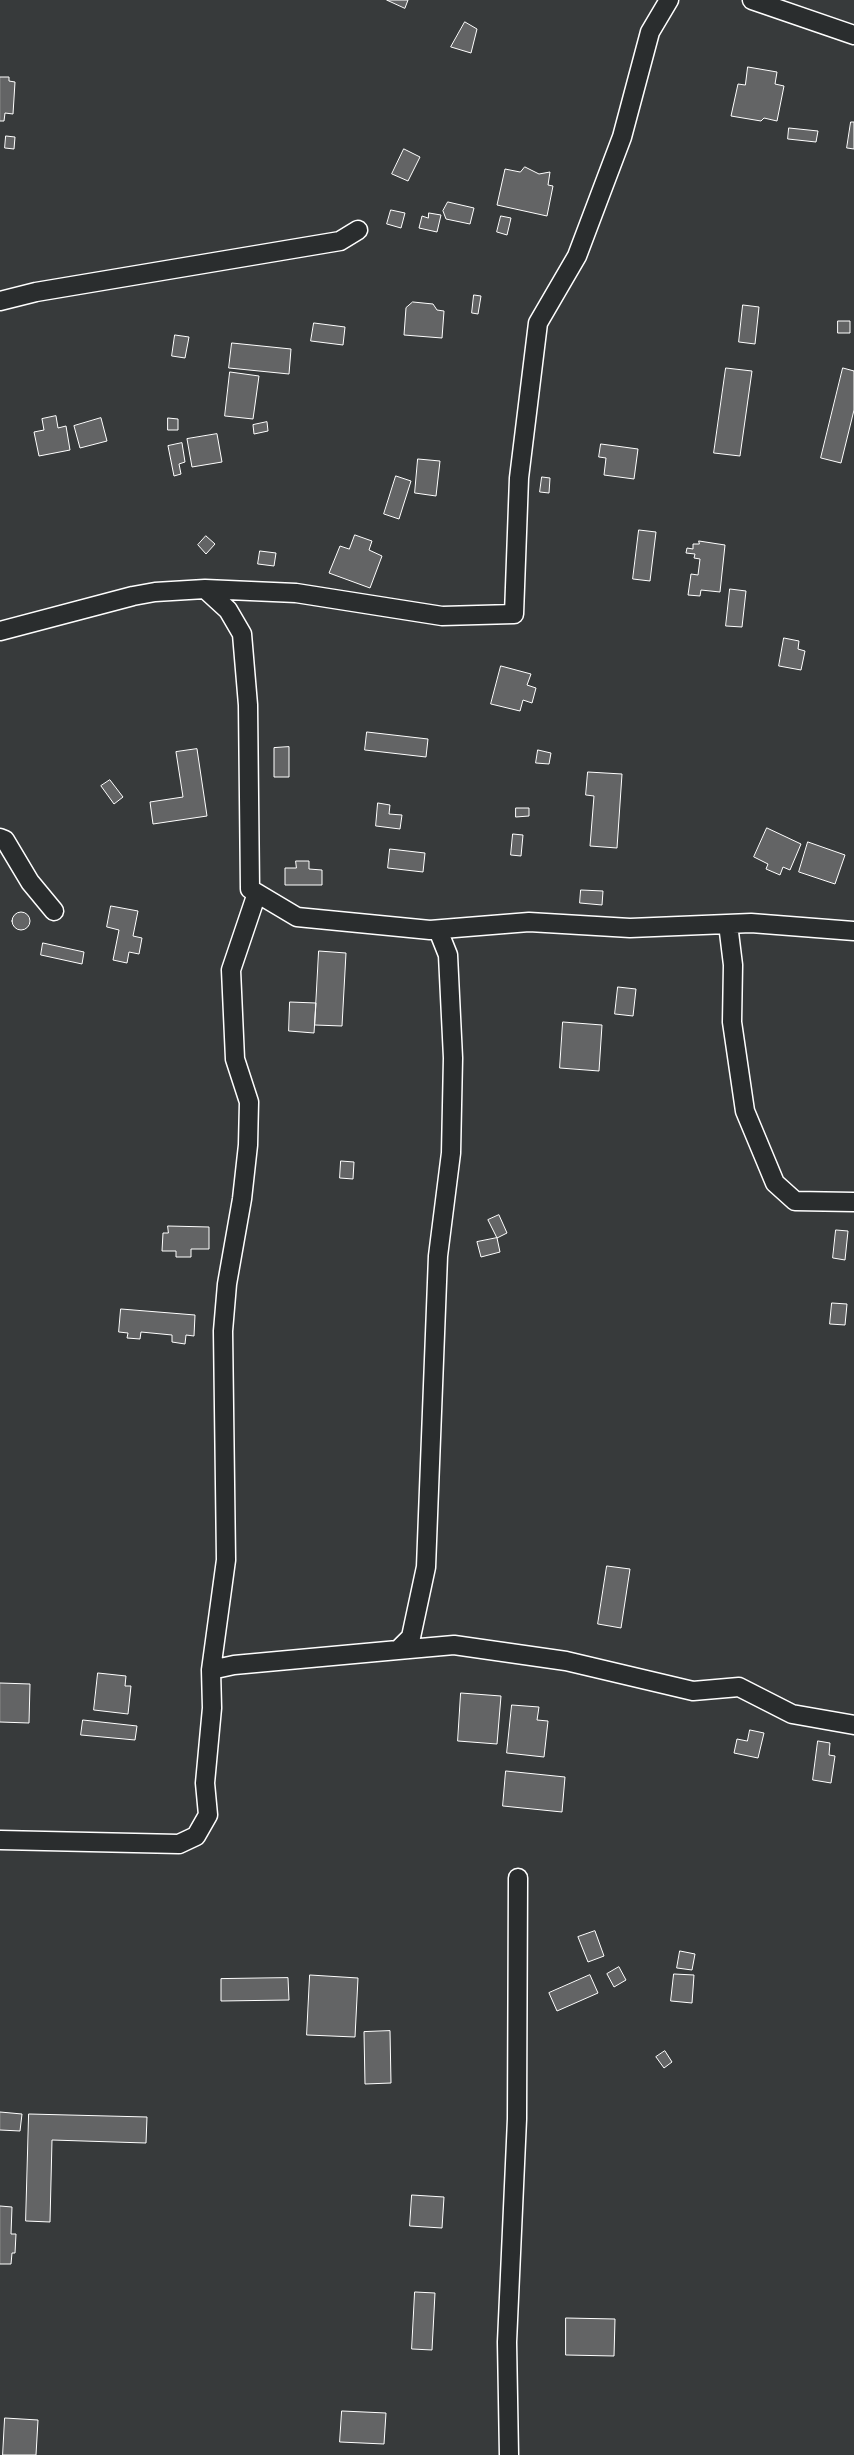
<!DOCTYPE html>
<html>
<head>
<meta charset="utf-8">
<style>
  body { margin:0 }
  canvas { display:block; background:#373a3b }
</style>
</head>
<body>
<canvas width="854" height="2455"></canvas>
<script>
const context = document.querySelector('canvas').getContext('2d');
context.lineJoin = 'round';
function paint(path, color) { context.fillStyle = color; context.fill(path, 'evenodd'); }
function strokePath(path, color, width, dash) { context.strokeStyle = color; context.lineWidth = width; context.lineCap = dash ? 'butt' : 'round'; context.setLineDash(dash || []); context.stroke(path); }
const building = new Path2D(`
  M387 0H408L405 8Z
  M465 22 477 29 471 53 451 47Z
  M748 67 777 72 775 84 784 86 777 121 764 118 761 121 731 116 738 84 745 85Z
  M0 77H9V81L15 82 13 114 5 113 4 121H0Z
  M851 122H854V149L847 148Z
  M789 128 818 131 816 142 788 139Z
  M6 136 15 137 14 149 5 148Z
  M404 149 420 157 408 181 392 174Z
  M525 167 539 174 550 172 548 185 553 186 547 216 497 205 505 169 520 172Z
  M448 202 474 208 470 224 446 219 443 211Z
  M391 210 405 213 401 228 387 224Z
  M429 213 441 215 437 232 419 228 422 216 428 218Z
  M501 216 511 218 507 235 497 232Z
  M474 295 481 296 478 314 472 313Z
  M413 302 433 304 437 310 444 311 442 338 404 335 406 308Z
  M743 305 759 307 755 344 739 342Z
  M838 321H850V333H838Z
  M314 323 345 327 343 345 311 341Z
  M175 335 189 337 185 358 172 356Z
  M232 343 291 349 289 374 229 368Z
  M726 368 752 371 740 456 714 453Z
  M843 368 854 371V410L841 463 821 458Z
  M230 372 259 376 253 419 225 416Z
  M56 416 58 428 66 426 70 450 39 456 34 432 44 430 42 419Z
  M101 418 107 441 80 448 74 426Z
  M168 418 178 419V430H168Z
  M267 422 268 431 254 434 253 425Z
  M217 434 222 462 192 467 187 439Z
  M182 443 185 462 179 464 181 474 174 476 168 446Z
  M601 444 638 449 634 479 604 475 606 458 599 457Z
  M418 459 440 461 436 496 415 493Z
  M396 476 411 481 399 519 384 514Z
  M542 477 550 478 549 493 540 492Z
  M639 530 656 532 650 581 633 579Z
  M355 535 372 541 369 550 382 556 370 588 329 573 340 546 349 549Z
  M206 536 215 544 206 554 198 545Z
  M699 541 725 545 720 592 701 590 700 596 688 595 691 574 698 575 700 559 694 558 695 554 686 553 687 548 693 549V544H699Z
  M260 551 276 553 274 566 258 564Z
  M730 589 746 591 742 627 726 626Z
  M784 638 799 641 798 649 805 651 801 670 779 666Z
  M501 666 531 674 527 685 536 688 532 703 523 700 520 711 491 704Z
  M367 732 428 739 426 757 365 750Z
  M289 747V777H274V748Z
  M197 749 207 816 153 824 150 802 183 797 176 752Z
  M538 750 551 753 549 764 536 763Z
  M588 772 622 774 617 848 590 846 594 796 586 795Z
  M110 780 123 797 114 804 101 786Z
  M378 803 390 805 389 814 402 815 400 829 376 826Z
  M516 808H529V816L516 817Z
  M767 828 801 844 790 870 783 867 780 875 766 869 768 864 754 857Z
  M513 834 523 835 521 856 511 855Z
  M808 842 845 855 835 884 799 872Z
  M390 849 425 853 423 872 388 868Z
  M296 861H309V869L322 870V885H285V868H296Z
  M581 890 603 891 602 905 580 903Z
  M111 906 138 911 133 936 142 938 139 954 129 952 127 963 113 960 119 930 107 927Z
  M12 921a9 9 0 1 1 18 0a9 9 0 1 1-18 0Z
  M43 943 84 952 82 964 41 955Z
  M319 951 346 953 342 1026 315 1025Z
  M618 987 636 989 633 1016 615 1014Z
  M290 1002 316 1003 314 1033 289 1031Z
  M563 1022 602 1025 599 1071 560 1068Z
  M341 1161 354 1162 353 1179 340 1178Z
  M499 1215 507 1233 497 1238 488 1220Z
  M168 1226 209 1227V1249H191V1257H176V1251H162L163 1233H168Z
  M836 1230 848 1231 845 1260 833 1258Z
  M497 1238 500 1252 481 1257 477 1242Z
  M832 1303 847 1304 845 1325 830 1324Z
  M121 1309 195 1315 194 1336 186 1335 185 1344 172 1342V1335L141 1332 140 1339 127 1338 128 1333 119 1332Z
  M607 1566 630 1569 621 1628 598 1624Z
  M98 1673 126 1676 125 1686H131L128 1714 94 1710Z
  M0 1683 30 1684 29 1723 0 1722Z
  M461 1693 501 1696 497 1744 458 1741Z
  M512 1705 539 1707 537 1720 548 1721 544 1757 507 1753Z
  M83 1720 137 1726 135 1740 81 1735Z
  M750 1730 764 1733 758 1758 734 1753 737 1739 747 1741Z
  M818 1741 830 1743 829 1755 835 1756 831 1783 813 1780Z
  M506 1771 565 1777 562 1812 503 1806Z
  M595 1931 604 1956 588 1962 578 1937Z
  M680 1951 695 1954 692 1970 677 1968Z
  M619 1967 626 1980 614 1987 607 1974Z
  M674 1974 694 1975 692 2003 671 2001Z
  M310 1975 358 1978 355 2037 307 2035Z
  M590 1975 598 1993 557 2011 549 1993Z
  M288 1978 289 2000 221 2001V1979Z
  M390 2031 391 2083 365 2084 364 2032Z
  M665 2051 672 2062 664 2068 656 2057Z
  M0 2112 22 2114 20 2131 0 2130Z
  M29 2114 147 2117 146 2143 52 2140 50 2222 26 2221Z
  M412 2195 444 2197 442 2228 410 2226Z
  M0 2206 12 2207 11 2234H16L15 2253H12L11 2264H0Z
  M415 2292 435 2293 432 2350 412 2349Z
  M566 2318 615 2319 614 2356 566 2355Z
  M342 2411 386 2413 384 2444 340 2442Z
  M5 2418 38 2420 36 2455H3Z`);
const minor = new Path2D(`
  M752 0 854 35
  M0 301 36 292 340 241 358 230
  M205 589 228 610 242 634 248 705 250 889 297 917 430 930 529 922 630 928 751 923 854 931
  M0 631 133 596 155 592 205 589 296 593 442 616 514 614 519 478 538 323 577 256 622 137 650 32 669 0
  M0 838 5 840 30 882 54 911
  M728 924 733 965 732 1022 745 1111 775 1183 795 1201 854 1202
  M398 1650 454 1645 566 1661 693 1691 739 1687 792 1714 854 1725
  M211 1670 234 1665 398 1650 411 1637 426 1567 438 1256 451 1153 453 1058 448 955 438 930
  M0 1840 179 1844 196 1836 208 1815 205 1783 212 1708 211 1670 226 1560 223 1331 227 1284 242 1199 248 1145 249 1102 235 1059 231 970 257 893
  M509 2455 507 2342 517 2119 518 1878`);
paint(building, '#636465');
strokePath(building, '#fff', 1);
strokePath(minor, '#fff', 21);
strokePath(minor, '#2a2d2e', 18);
</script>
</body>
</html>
